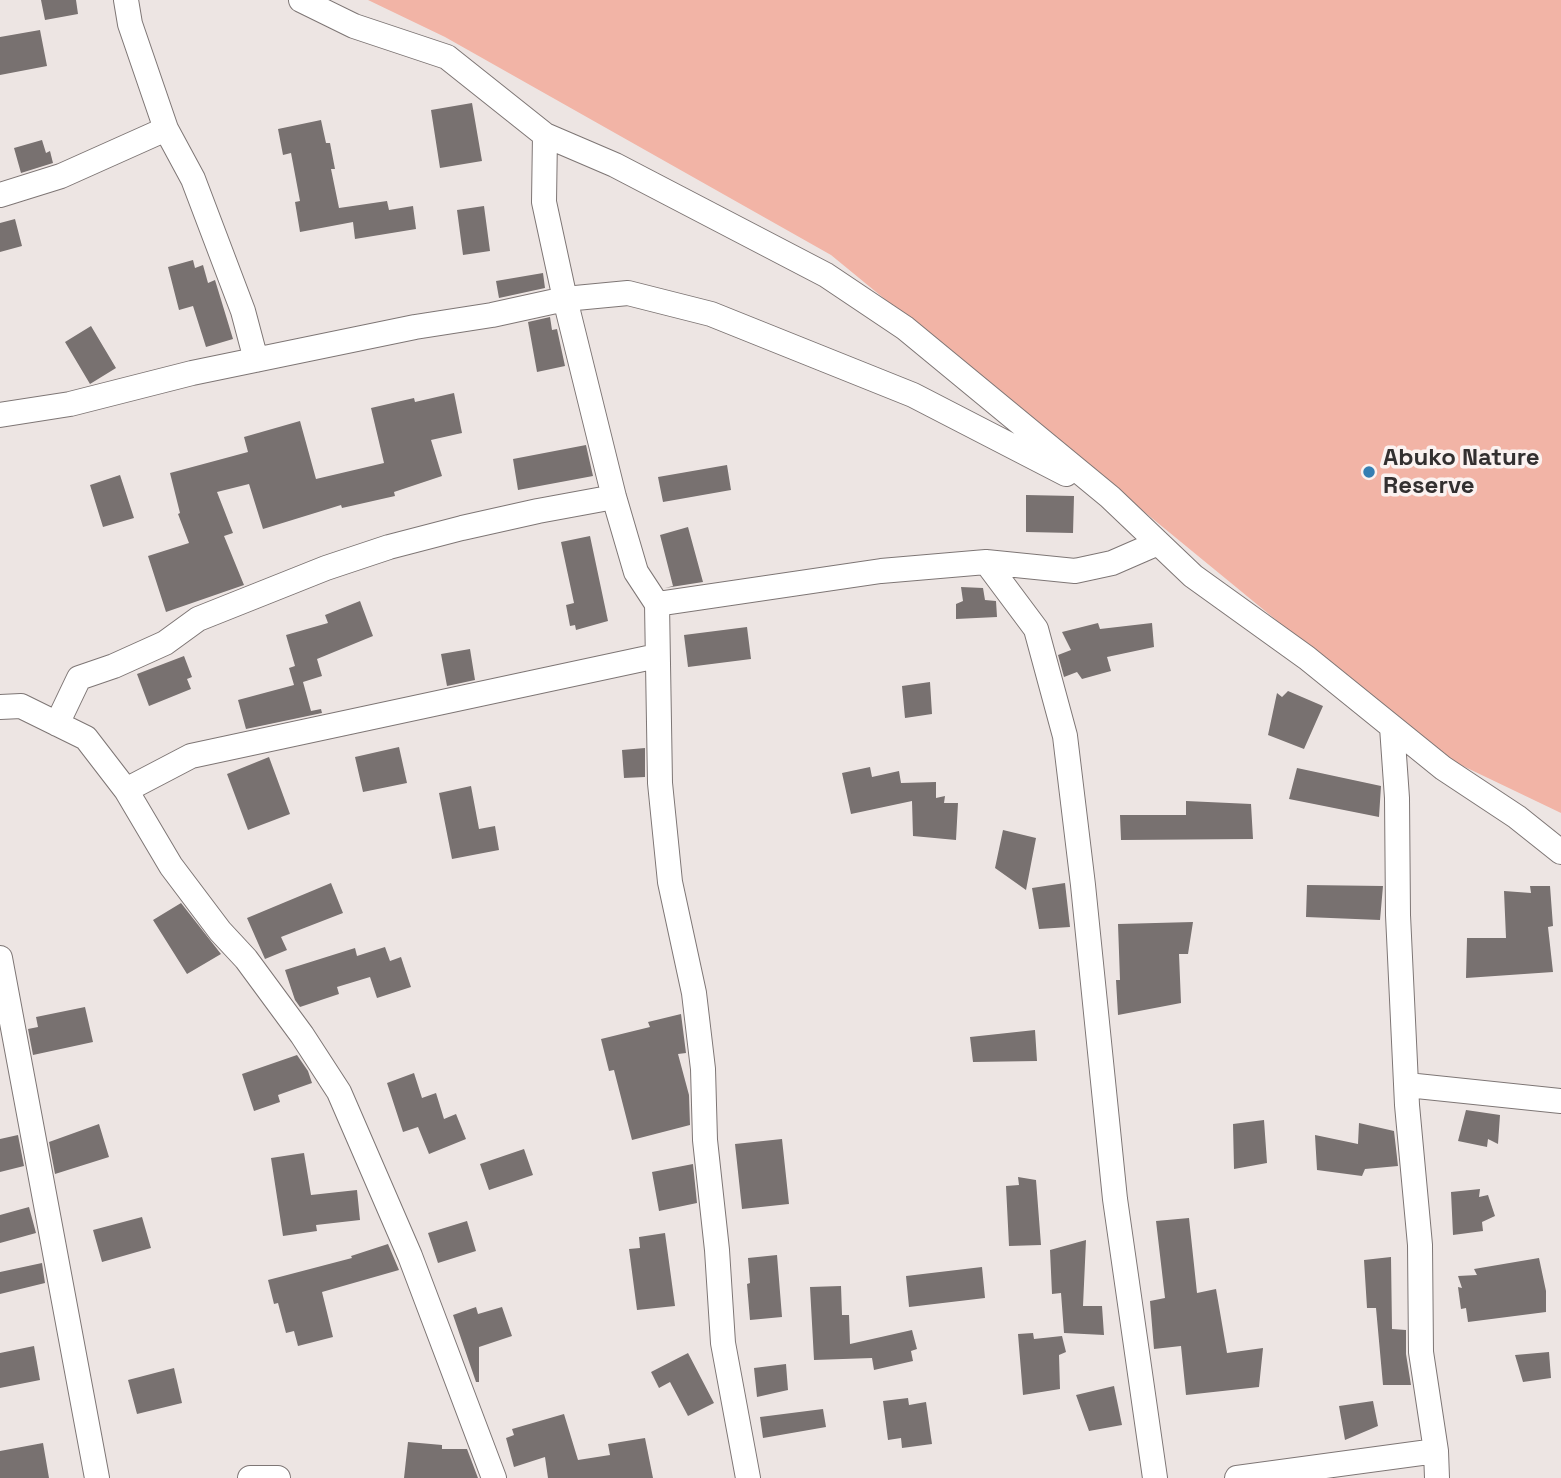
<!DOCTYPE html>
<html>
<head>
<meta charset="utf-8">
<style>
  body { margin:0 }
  canvas { display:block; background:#ede5e3 }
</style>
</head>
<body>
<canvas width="1561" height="1478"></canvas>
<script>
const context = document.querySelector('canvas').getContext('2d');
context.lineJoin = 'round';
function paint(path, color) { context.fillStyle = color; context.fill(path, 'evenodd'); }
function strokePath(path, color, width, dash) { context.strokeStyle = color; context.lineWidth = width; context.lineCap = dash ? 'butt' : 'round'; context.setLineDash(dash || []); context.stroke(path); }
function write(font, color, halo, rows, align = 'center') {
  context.font = font + ' "Space Grotesk",sans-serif'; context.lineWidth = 7; context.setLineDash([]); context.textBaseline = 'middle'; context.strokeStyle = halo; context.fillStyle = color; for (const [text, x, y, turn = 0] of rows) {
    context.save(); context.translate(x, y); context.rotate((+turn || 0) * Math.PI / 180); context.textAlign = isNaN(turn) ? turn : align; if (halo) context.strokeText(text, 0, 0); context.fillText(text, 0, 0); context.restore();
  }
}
const green = new Path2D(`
  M368 0H1561V813L1442 756 831 255 445 37Z`);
const building = new Path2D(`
  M41 0H76L78 14 45 20Z
  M40 30 47 66 0 75V37Z
  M472 103 482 161 440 168 431 110Z
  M321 120 326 143H330L335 169H331L339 208 387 201 389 210 413 206 416 229 355 239 353 222 300 232 295 202 300 201 291 153 283 155 278 129Z
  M42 140 46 153 50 151 53 163 21 173 14 148Z
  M484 206 490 251 463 255 457 210Z
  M15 219 22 246 0 252V223Z
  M193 260 195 268 203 265 208 283 215 280 233 339 206 347 193 306 179 310 168 267Z
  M543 273 545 288 499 298 496 281Z
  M550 317 552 330 557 329 565 366 537 372 528 322Z
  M91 326 116 368 90 384 65 342Z
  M454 393 462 433 431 440 442 476 394 492 395 496 342 508 341 505 263 529 249 484 217 492 233 533 224 536 244 585 166 612 148 556 189 543 178 514 180 513 170 473 248 452 244 437 300 421 316 479 384 463 371 408 414 398 415 402Z
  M586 445 593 476 518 490 513 459Z
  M727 465 731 490 663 502 658 477Z
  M120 475 134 518 103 527 90 485Z
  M1026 495 1074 496 1073 533 1026 532Z
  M688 527 703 582 665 588 673 586 660 535Z
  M590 536 608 621 576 630 575 625 570 626 566 605 574 603 561 542Z
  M961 587 983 588 985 600 996 601 997 617 956 619V604L963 601Z
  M360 601 373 636 317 659 322 676 303 682 311 711 321 709 322 713 246 729 238 700 294 685 289 668 295 666 286 635 328 623 325 615Z
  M1098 623 1100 629 1152 623 1154 647 1107 657 1111 671 1082 679 1077 672 1064 677 1058 655 1071 650 1062 632Z
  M747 627 751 659 688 667 684 635Z
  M470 649 475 680 447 686 441 654Z
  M184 656 192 677 187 679 191 689 149 706 137 674Z
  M930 682 932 714 905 718 902 686Z
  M1288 691 1323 706 1304 749 1268 735 1277 693 1282 697Z
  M399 747 407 783 363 792 355 757Z
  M645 748V777L624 778 622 750Z
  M269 757 290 814 248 830 227 774Z
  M870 767 872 777 899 771 901 783 936 782V798L945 796 944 803H958L956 840 913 836 912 801 851 814 842 773Z
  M1297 768 1381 786 1379 817 1289 799Z
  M471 786 479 829 495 826 499 850 452 859 439 793Z
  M1186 801 1251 804 1253 839 1121 840 1120 815H1186Z
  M1003 830 1036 838 1026 890 995 868Z
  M331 883 343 913 281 937 287 950 265 959 247 918Z
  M1065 883 1070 927 1039 929 1032 888Z
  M1307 885 1383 886 1380 920 1306 917Z
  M1530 886H1550L1553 926 1548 927 1553 972 1466 978 1467 938H1506L1504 891 1531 893Z
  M181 903 221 954 187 974 153 920Z
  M1193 922 1188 954H1179L1181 1003 1118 1015 1116 980H1120L1118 924Z
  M385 947 390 961 401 957 411 987 377 998 370 977 337 987 339 994 300 1007 295 1000 285 970 355 948 357 956Z
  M85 1007 93 1042 33 1055 28 1029 38 1027 36 1017Z
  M681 1014 686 1053 678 1054 689 1095 690 1125 632 1140 614 1070 609 1071 601 1039 650 1027 648 1022Z
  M1035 1030 1037 1061 973 1062 970 1037Z
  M297 1055 308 1071 312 1083 278 1095 280 1102 254 1111 242 1074Z
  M414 1073 422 1098 436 1093 444 1119 456 1114 466 1139 429 1154 418 1127 403 1132 387 1083Z
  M1466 1110 1500 1115 1498 1144 1488 1139 1487 1147 1458 1141Z
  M1264 1120 1267 1163 1234 1169 1233 1124Z
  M1359 1123 1394 1131 1398 1166 1365 1169 1362 1176 1317 1170 1315 1135 1358 1144Z
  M99 1124 109 1157 55 1174 49 1142Z
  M18 1135 24 1166 0 1172V1139Z
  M782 1139 789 1204 742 1209 735 1144Z
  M524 1149 533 1175 489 1190 480 1164Z
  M304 1153 311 1195 357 1190 360 1220 316 1225 317 1231 283 1236 271 1158Z
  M693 1164 697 1203 659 1211 652 1172Z
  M1018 1177 1036 1180 1041 1245 1009 1246 1006 1186 1019 1185Z
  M1480 1189 1479 1197 1488 1195 1495 1216 1482 1222 1483 1231 1453 1235 1451 1192Z
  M29 1207 36 1233 0 1243V1215Z
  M142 1217 151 1248 102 1262 93 1230Z
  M1189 1218 1197 1293 1216 1289 1227 1353 1263 1348 1259 1387 1186 1395 1181 1346 1154 1349 1150 1301 1165 1298 1156 1221Z
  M467 1221 476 1251 438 1263 428 1233Z
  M665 1233 675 1306 637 1310 629 1249 640 1248 639 1237Z
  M1086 1240 1083 1306H1102L1104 1335 1064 1333 1061 1293 1052 1294 1050 1250Z
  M388 1244 399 1270 322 1292 333 1337 298 1346 294 1331 286 1333 278 1303 274 1304 268 1280 352 1258 351 1256Z
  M777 1255 782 1317 750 1320 747 1284 750 1283 748 1258Z
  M1391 1257 1392 1329 1406 1330V1354L1411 1385H1383L1376 1308H1367L1364 1260Z
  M1539 1258 1546 1291V1312L1468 1322 1466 1308 1461 1309 1458 1287 1462 1288 1458 1276 1477 1275 1474 1269Z
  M42 1263 45 1283 0 1294V1272Z
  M982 1267 985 1298 909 1307 906 1276Z
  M841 1286 842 1315H849L850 1344 912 1330 917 1349 911 1351 913 1361 874 1370 872 1358 814 1360 810 1287Z
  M476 1307 478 1314 502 1307 512 1336 479 1347V1382H476L453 1315Z
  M1033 1333 1034 1339 1062 1336 1066 1352 1059 1355 1060 1389 1023 1395 1018 1334Z
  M34 1346 40 1380 0 1388V1353Z
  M1549 1352 1551 1378 1523 1382 1515 1355Z
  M688 1353 714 1403 688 1416 670 1382 659 1388 651 1372Z
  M786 1364 788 1390 757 1397 754 1368Z
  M174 1368 182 1403 137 1414 128 1380Z
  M1114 1386 1122 1425 1089 1431 1076 1395Z
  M908 1398 909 1405 926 1402 932 1444 902 1448 901 1438 888 1440 883 1401Z
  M1373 1401 1378 1426 1345 1440 1339 1406Z
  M823 1409 826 1427 763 1438 760 1417Z
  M564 1414 578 1460 610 1455 608 1444 645 1438 653 1478H548L545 1457 514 1467 506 1438 514 1435 512 1429Z
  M408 1442 442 1445V1449H467L478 1478H404Z
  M43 1443 49 1478H0V1451Z`);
const minor = new Path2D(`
  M126 0 130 24 166 129 193 179 243 311 256 360
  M301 0 354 26 447 57 545 135 615 165 826 275 905 328 1110 497 1193 576 1307 658 1443 768 1517 817 1561 852
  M545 135 544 202 565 299 614 497 636 572 657 604 660 783 670 882 694 993 703 1069 705 1140 717 1250 723 1343 748 1478
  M0 195 61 176 166 129
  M0 415 70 404 192 373 415 327 492 315 565 299 628 293 711 314 913 395 1066 474
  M986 562 1036 629 1065 736 1083 885 1115 1199 1155 1478
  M657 604 881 571 986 562 1075 571 1112 563 1158 543
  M0 707 21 706 86 738 126 790 171 866 220 931 246 959 302 1035 339 1092 410 1256 494 1478
  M57 724 79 678 114 666 165 643 198 619 326 568 389 547 462 528 538 511 614 497
  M1392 727 1397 798 1398 915 1407 1105 1420 1245 1421 1352 1436 1451
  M126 790 191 756 657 656
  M0 958 97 1478
  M1407 1085 1561 1101
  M250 1478H278
  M1237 1478 1436 1451 1437 1478`);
const markers = [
  [1369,472,7,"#347eb2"]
];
const poiNames = [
  ["Abuko Nature",1383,458],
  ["Reserve",1383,486]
];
paint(green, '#f2b4a6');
paint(building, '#787170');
strokePath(minor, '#7e7675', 26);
strokePath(minor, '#fff', 24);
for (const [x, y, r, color] of markers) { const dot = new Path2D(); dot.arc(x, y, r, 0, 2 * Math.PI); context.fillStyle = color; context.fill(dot); strokePath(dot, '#fbf2f0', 2.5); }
write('bold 24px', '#333030', '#fbf2f0', poiNames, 'left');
</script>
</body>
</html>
